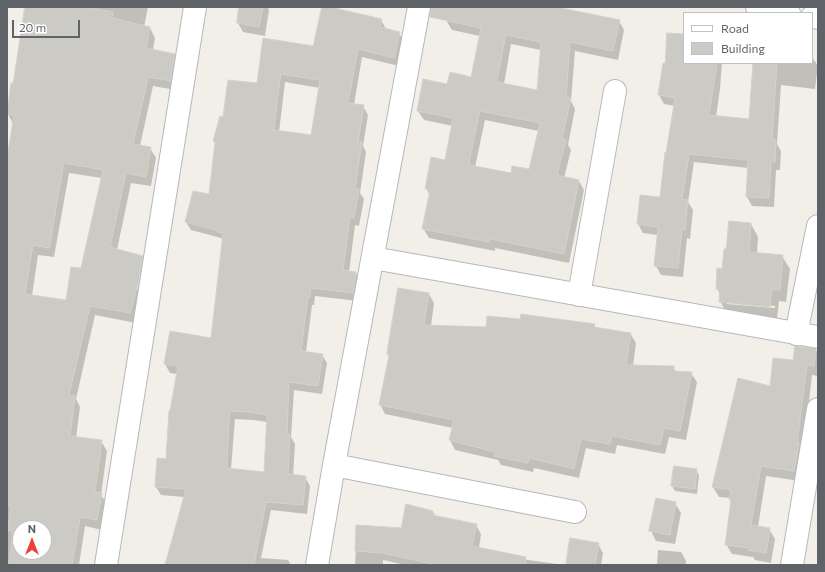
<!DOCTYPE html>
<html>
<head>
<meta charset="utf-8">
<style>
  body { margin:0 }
  #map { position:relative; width:825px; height:572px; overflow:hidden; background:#f1efe8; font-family:Commissioner,sans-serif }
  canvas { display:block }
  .frame { position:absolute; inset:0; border:8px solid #5f6368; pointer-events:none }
  .legend { position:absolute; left:683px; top:12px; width:130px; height:52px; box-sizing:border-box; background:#fff; border:1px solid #bfc1c3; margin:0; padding:5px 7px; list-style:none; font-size:12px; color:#5f6368 }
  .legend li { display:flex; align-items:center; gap:8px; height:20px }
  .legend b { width:20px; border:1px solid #bfc1c3 }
  .north { position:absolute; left:12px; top:520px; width:40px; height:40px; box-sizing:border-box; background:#fff; border:1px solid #bfc1c3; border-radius:50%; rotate:0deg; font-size:11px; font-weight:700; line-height:16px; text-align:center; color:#5f6368 }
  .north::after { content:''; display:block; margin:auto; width:14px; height:18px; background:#ea4335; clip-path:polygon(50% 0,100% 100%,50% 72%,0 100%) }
  .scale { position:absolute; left:12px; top:20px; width:68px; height:18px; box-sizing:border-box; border:2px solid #5f6368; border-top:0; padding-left:5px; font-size:12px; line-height:14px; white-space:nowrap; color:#5f6368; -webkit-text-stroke:3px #fff; paint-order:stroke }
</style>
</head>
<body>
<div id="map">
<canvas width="825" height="572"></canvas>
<div class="frame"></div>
<ul class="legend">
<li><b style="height:5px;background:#fff"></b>Road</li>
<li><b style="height:11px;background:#cccac5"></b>Building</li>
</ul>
<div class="north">N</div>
<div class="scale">20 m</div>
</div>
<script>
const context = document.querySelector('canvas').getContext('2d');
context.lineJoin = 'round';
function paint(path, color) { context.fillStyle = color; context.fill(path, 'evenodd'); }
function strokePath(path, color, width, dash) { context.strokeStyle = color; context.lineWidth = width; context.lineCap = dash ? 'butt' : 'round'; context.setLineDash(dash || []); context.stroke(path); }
const shadow = new Path2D(`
  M26 7H148L144 27 150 28 155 38 153 50 174 55 180 65 176 90 153 86 140 146 150 148 156 158 151 186 131 183 117 250 142 257 148 267 136 323 95 315 76 399 80 407 76 438 101 441 107 451 101 495 107 504 102 530 85 526 79 565H7V164L13 124 8 114ZM69 173 102 178 81 270 66 301 32 296 38 255 54 257ZM140 263H142L138 289H136ZM20 528H44V552H20Z
  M240 7H268L269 10 265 36 243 32 238 23Z
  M323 7 381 20 386 29 399 33 404 42 399 66 362 57 354 105 363 106 368 115 363 146 366 152 360 193 364 199 359 226 355 225 349 272H355L360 281 358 301 315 296 314 305H312L306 352 322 355 327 363 322 394 294 390 291 437 295 444 293 476 305 477 310 486 307 514 271 510 261 558 288 560 291 565H166L184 497 161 495 156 487 167 460 171 412 178 374 170 373 165 364 212 339 223 240 221 238 191 230 186 222 210 195 216 144 214 141 224 118 258 84 314 47ZM285 82 320 88 311 136 279 132ZM235 419 253 420 267 422 265 473 231 469Z
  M449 7H551L619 21 624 30 618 60 575 51 571 101 575 109 568 145 571 150 564 178 579 181 584 190 569 263 495 248V251L429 238 423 228 430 196 426 188 446 161 453 126 424 120 418 111 448 85 472 78 480 36 452 30 446 20ZM511 44 541 50 538 91 504 84ZM485 120 539 131 529 171 511 174 475 167Z
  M684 35V63H722L720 89 716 117 750 120 753 63H812V57L818 66 815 89 781 85 777 144 781 151 780 170H776L774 207 752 206 747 197 748 168 694 162 688 202 693 210 690 239 687 238 683 277 661 275 656 266 658 235 643 233 638 224 641 196 660 198 675 106 664 104 659 95 667 51Z
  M751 224 758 237 757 253 782 256 790 269 786 302 779 301 777 319 727 314 720 301V295L717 288 726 250ZM727 301 775 306V308L727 304Z
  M429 294 434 303 431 326 487 328 594 325 596 328 630 333 636 343 633 366 673 367 676 372 691 373 697 382 686 440 669 437 665 454 617 445 615 454 586 448 579 478 534 468 533 472 501 465 498 460 455 450 450 440 453 428 385 414 380 404 390 357 388 354Z
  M816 350 818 354V376L812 375 800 481 766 476 758 527 769 529 775 539 771 563 755 560 753 557 732 554 726 544 732 502 731 498 719 497 713 487 771 387 794 362Z
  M696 470 699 475 697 494 675 491 672 486Z
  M675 503 681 513 675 544 656 541 651 531Z
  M433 512 436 517 476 525 481 534 479 548 507 557 564 565H405L383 560V565H355L357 526 401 529Z
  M598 544 603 553 601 565H567Z
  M658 550 681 552 686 561V565H657Z`);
const building = new Path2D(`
  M25 7H85L113 12 112 18 150 27 146 48 175 54 171 81 148 77 133 144 151 147 146 177 126 173 110 247 143 256 138 284 130 313 90 306 69 395 75 396 70 436 102 440 95 492 102 493 97 520 80 517 72 565H9L13 531 8 530 11 506H7V158L14 115 7 114V113L11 83H13ZM64 163 103 170 81 268 71 267 66 300 25 294 33 245 49 248ZM20 528H44V552H20Z
  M239 7H263L259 27 237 23Z
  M322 7H330L382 19 380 27 400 32 394 58 358 49 348 103 364 105 358 142H362L355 189H359L354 218 350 217 343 270 356 272 353 293 311 288 310 297H308L301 351 323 354 318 386 289 382 287 434H290L288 474 306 476 303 505 266 502 254 565H165L186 489 155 487 157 458 166 459 169 411H170L178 366 164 364 170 331 211 338 223 233 217 232V230L185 222 193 191 209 194 215 142 213 141 220 116 223 117 228 80 257 83 263 38 313 46ZM281 74 320 80 311 135 274 130ZM230 411 248 412 267 415 264 472 227 468Z
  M431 7H556L620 20 613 51 570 42 566 97 571 98 562 139 566 140 557 175 579 180 564 254 490 239 489 242 422 229 430 190 425 189 431 157 445 160 453 118 417 111 423 79 447 84 450 72 471 77 481 28 430 17ZM506 35 541 42 537 90 497 82ZM480 111 540 123 529 169 512 166 511 173 469 165Z
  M667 33 684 34V63H717L709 115 749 119 753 63H777L772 140H776L775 162 771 161 769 198 746 197 748 160 689 154 682 199 688 200 685 230 682 229 678 268 654 266 658 227 637 224 640 195 660 197 665 152 666 153 675 98 658 95 663 63H665Z
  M729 221 751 223 749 252 783 255 780 290 772 289 770 307 719 302 720 289H716L717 268 722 269 724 249H726Z
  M398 288 429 293 424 325 486 327 487 316 520 319 521 314 595 324 594 327 631 333 626 365 674 366V371L692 372 680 431 664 428 660 445 612 436 610 444 581 439 574 469 529 458 528 463 494 456 495 452 449 440 454 420 379 405 389 355 387 354Z
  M795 346 816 349 814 366 807 365 797 443H799L794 471 761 466 751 525 770 528 766 553 748 550 749 548 725 545 731 500H729L731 490 712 487 738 378 770 386 773 358 793 360Z
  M674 466 697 469 695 489 671 486Z
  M656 498 676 502 670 535 649 531Z
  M406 504 433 511 432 515 477 524 472 546 526 557 525 565H438L382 553 355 551 356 525 401 528Z
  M570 538 599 543 595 565H566Z`);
const minor = new Path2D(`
  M757 7 789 13
  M812 17 818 18
  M373 258 818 337
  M579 295 615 91
  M796 334 818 226
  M334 465 575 512
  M106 565 195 7
  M317 565 334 465 419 7
  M792 565 818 409`);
paint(shadow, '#0003');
paint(building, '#cccac5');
strokePath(building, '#d6d1c6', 1);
strokePath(minor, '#b5b8bc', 24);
strokePath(minor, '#fff', 22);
</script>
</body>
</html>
